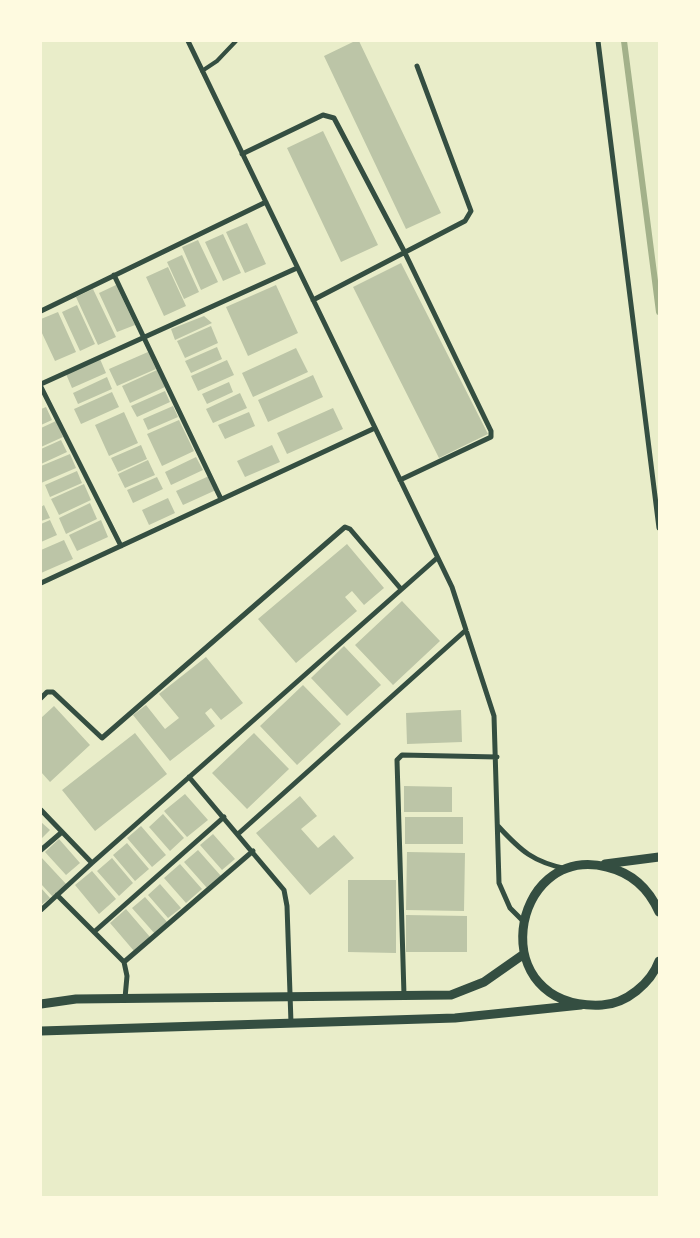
<!DOCTYPE html>
<html>
<head>
<meta charset="utf-8">
<style>
  body { margin:0 }
  #map { position:relative; width:700px; height:1238px; overflow:hidden; background:#e9edc9; font-family:"PT Sans Narrow",sans-serif }
  canvas { display:block }
  .frame { position:absolute; inset:0; border:42px solid #fefae0; pointer-events:none }
</style>
</head>
<body>
<div id="map">
<canvas width="700" height="1238"></canvas>
<div class="frame"></div>
</div>
<script>
const context = document.querySelector('canvas').getContext('2d');
context.lineJoin = 'round';
function strokePath(path, color, width, dash) { context.strokeStyle = color; context.lineWidth = width; context.lineCap = dash ? 'butt' : 'round'; context.setLineDash(dash || []); context.stroke(path); }
function paint(path, color) { context.fillStyle = color; context.fill(path, 'evenodd'); }
const stream = new Path2D(`
  M624 41 659 312`);
const building = new Path2D(`
  M355 41H359L441 213 406 229 324 56Z
  M323 131 378 245 341 262 287 148Z
  M247 223 266 264 245 273 226 232Z
  M223 234 241 273 223 281 205 242Z
  M198 240 218 282 201 290 182 247Z
  M182 255 199 292 184 299 167 262Z
  M401 263 488 434 439 458 353 287Z
  M168 267 186 306 164 316 146 277Z
  M116 285 135 325 117 332 99 293Z
  M276 285 298 333 248 356 226 307Z
  M93 289 116 337 98 345 76 297Z
  M77 305 95 344 80 351 62 312Z
  M58 312 76 352 55 361 41 331V319Z
  M204 316 212 323 175 340 171 329Z
  M211 326 218 343 185 358 177 341Z
  M217 347 222 359 191 373 185 361Z
  M296 348 308 372 253 397 242 373Z
  M148 352 156 369 117 386 109 369Z
  M100 359 106 373 72 388 66 374Z
  M227 360 234 375 198 391 191 376Z
  M157 370 165 387 130 403 122 386Z
  M313 375 323 397 268 422 258 400Z
  M107 377 112 389 78 404 73 393Z
  M229 382 233 392 207 404 202 394Z
  M165 391 170 402 137 417 131 406Z
  M112 392 119 407 81 424 74 409Z
  M240 393 247 408 213 423 206 409Z
  M173 406 178 417 148 430 143 419Z
  M46 407 52 420 41 425V409Z
  M333 408 343 429 287 454 277 433Z
  M124 412 138 443 109 456 95 425Z
  M249 412 255 426 225 439 218 425Z
  M179 420 194 451 162 466 147 434Z
  M56 421 63 437 41 447V428Z
  M61 440 67 452 41 464V449Z
  M141 445 147 459 118 472 111 458Z
  M272 445 280 462 245 477 237 461Z
  M70 454 76 468 41 483V466Z
  M196 457 203 470 171 485 165 472Z
  M148 460 155 475 125 488 118 474Z
  M77 471 82 483 50 497 45 485Z
  M209 476 216 490 183 505 176 491Z
  M157 477 163 489 133 503 127 490Z
  M84 484 91 500 59 515 51 499Z
  M168 498 175 513 149 525 142 510Z
  M90 503 97 519 66 534 59 518Z
  M44 505 50 518 41 521V507Z
  M50 520 57 535 41 542V524Z
  M101 520 108 537 77 551 69 535Z
  M64 540 73 559 41 573V550Z
  M347 544 384 588 364 605 352 591 345 597 357 611 296 663 258 619Z
  M402 601 440 641 393 685 355 645Z
  M344 646 381 685 347 716 311 678Z
  M206 657 243 703 221 720 211 708 205 713 215 726 170 761 133 715 146 705 165 729 179 718 159 694Z
  M303 685 341 724 297 765 260 726Z
  M54 706 90 745 50 782 41 772V718Z
  M461 710 462 742 407 744 406 713Z
  M135 733 167 774 95 831 62 790Z
  M254 733 289 769 247 809 212 773Z
  M404 786 452 787V812H404Z
  M185 794 208 820 187 837 164 811Z
  M300 796 317 816 301 829 318 848 334 835 354 858 310 895 256 833Z
  M163 814 184 838 170 851 149 827Z
  M405 817H463V844H405Z
  M41 822 50 830 41 839Z
  M141 826 166 855 152 867 127 838Z
  M213 834 235 859 222 870 200 845Z
  M59 839 80 863 66 875 45 852Z
  M127 843 149 869 135 881 113 855Z
  M198 850 221 876 207 888 184 862Z
  M407 852 465 853 464 911 406 910Z
  M41 857 67 885 53 897 41 884Z
  M112 858 133 883 119 896 97 871Z
  M180 864 202 889 186 903 164 878Z
  M92 871 116 899 99 914 75 885Z
  M348 880H396V953L348 952Z
  M160 884 181 908 168 918 148 895Z
  M41 888 50 898 41 905Z
  M145 897 168 923 155 934 132 908Z
  M126 909 150 937 134 951 110 923Z
  M406 915 467 916V952H406Z`);
const service = new Path2D(`
  M202 71 217 61 236 41`);
const minor = new Path2D(`
  M188 41 452 587 494 716 499 883 510 908 523 921
  M598 41 659 528
  M242 154 323 115 334 118 404 251 491 431V437L400 480
  M114 275 221 499
  M313 300 465 221 471 211 417 66
  M41 311 266 202
  M41 384 297 268
  M41 387 121 546
  M41 583 375 428
  M41 698 47 692H53L102 738 345 527 350 529 401 589
  M189 777 284 890 287 906 291 1023
  M41 810 92 863 437 558
  M498 826C521 851 533 862 567 869
  M238 834 466 630
  M41 850 62 832
  M57 895 124 962 127 976 125 998
  M41 910 92 863
  M94 932 224 817
  M124 962 253 851
  M404 995 397 760 402 755 497 757`);
const tertiary = new Path2D(`
  M605 864 659 857
  M659 912C649 889 632 873 607 867 509 843 483 1011 602 1005 626 1004 651 983 659 961
  M41 1004 76 999 451 995 484 982 524 954
  M41 1031 455 1018 581 1005`);
strokePath(stream, '#a3b18a', 6);
paint(building, '#bcc5a7');
strokePath(service, '#344e41', 4);
strokePath(minor, '#344e41', 5);
strokePath(tertiary, '#344e41', 9);
</script>
</body>
</html>
